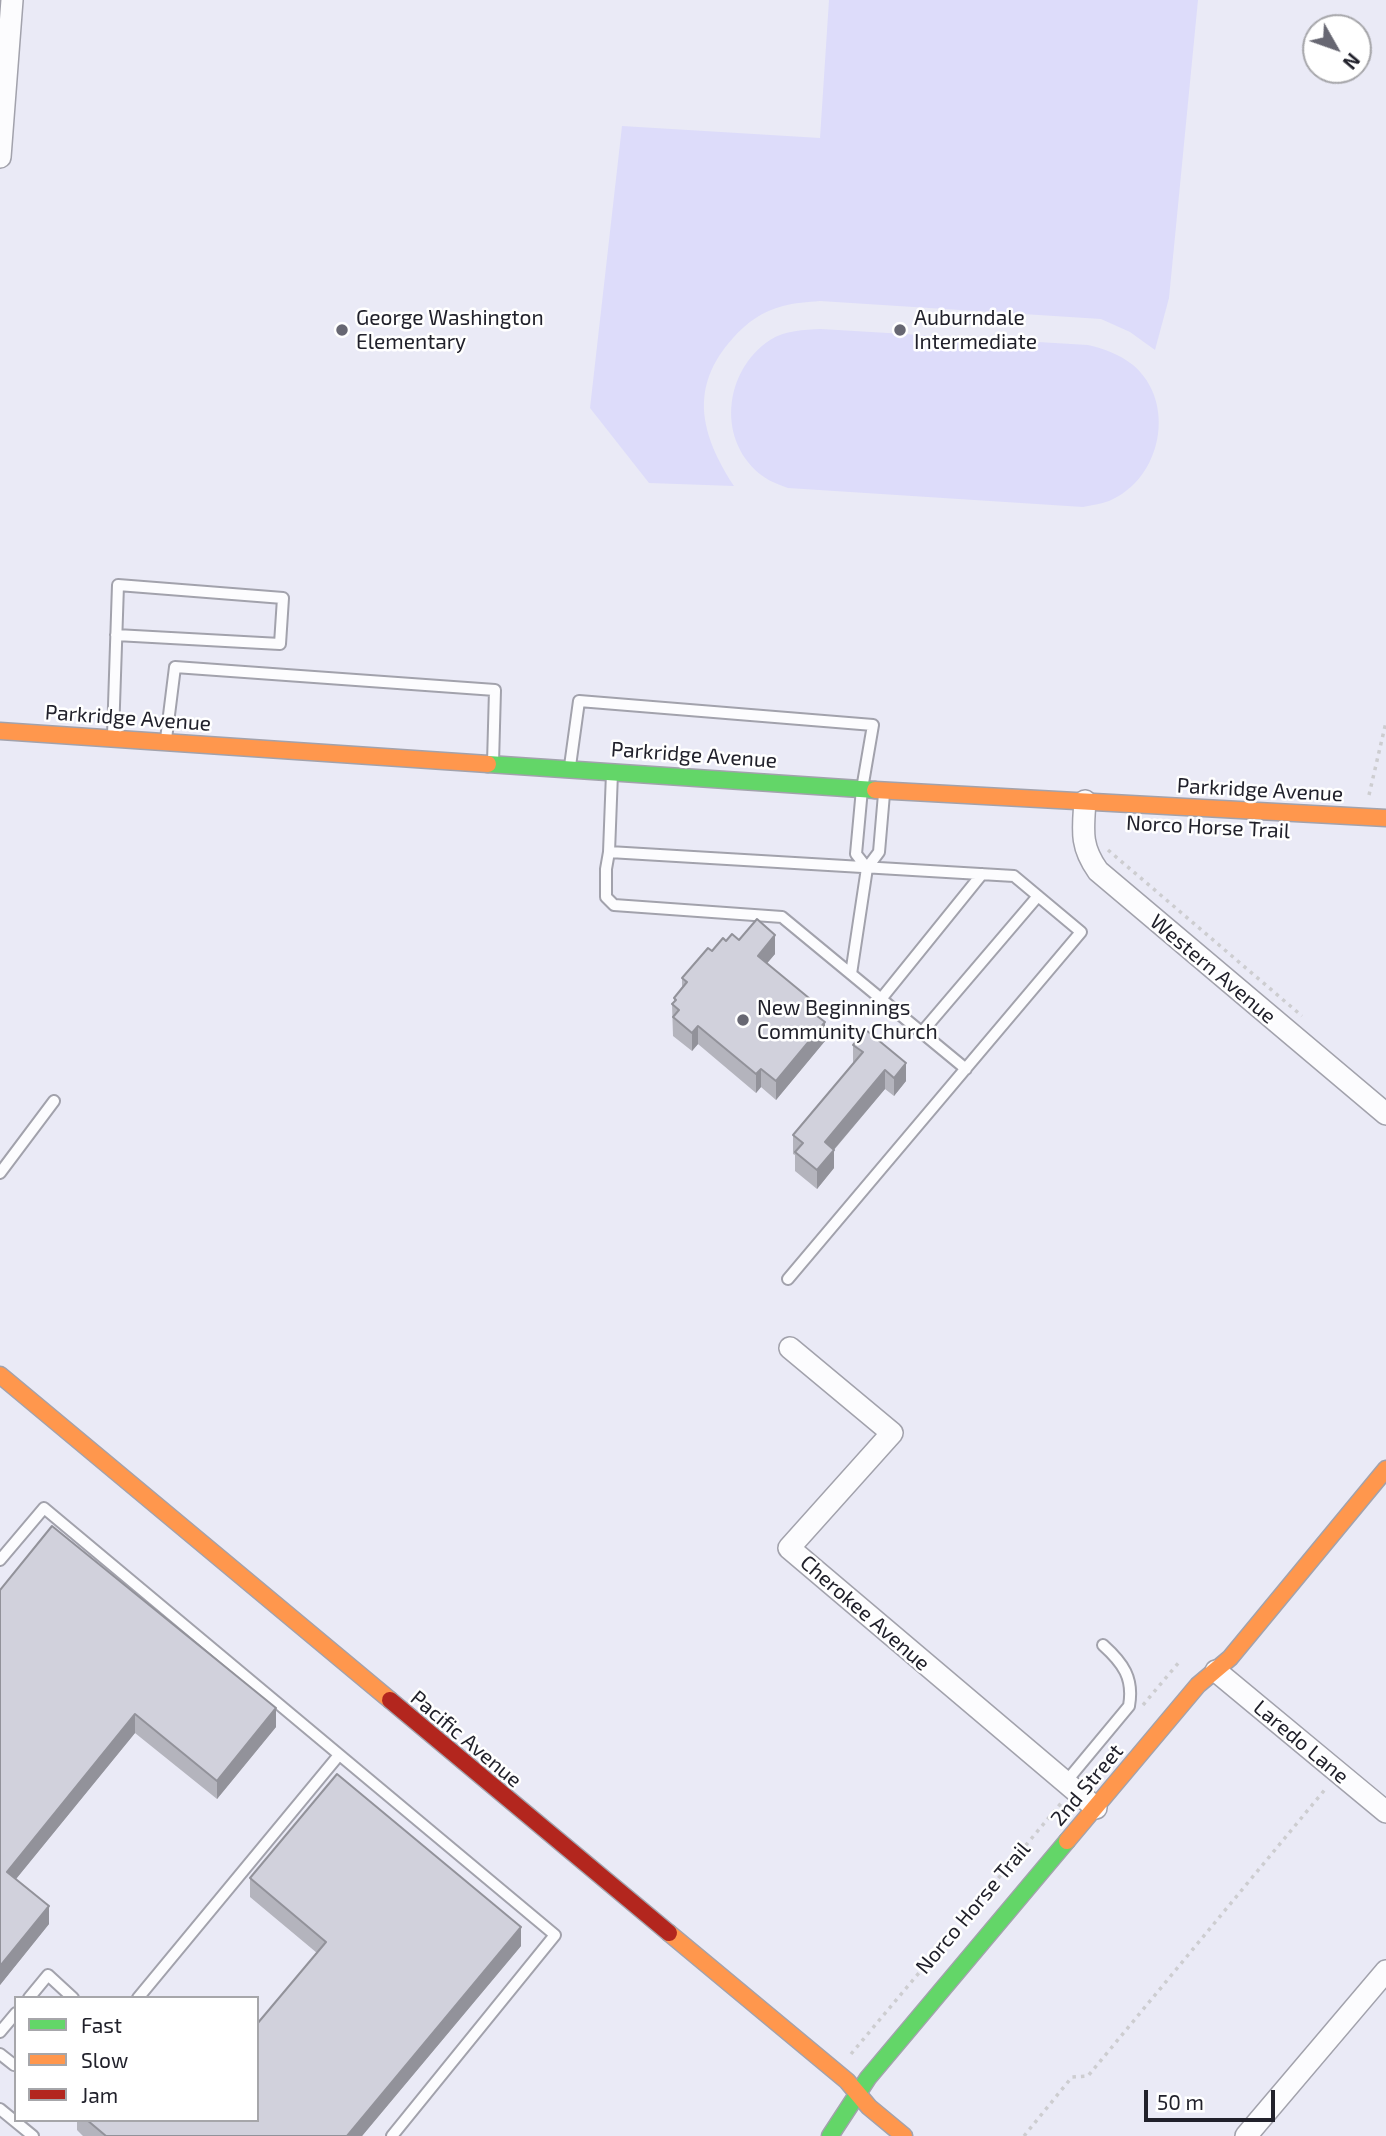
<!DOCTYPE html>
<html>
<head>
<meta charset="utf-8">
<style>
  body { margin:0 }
  #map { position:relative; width:1386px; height:2136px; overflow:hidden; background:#eaeaf6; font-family:"Exo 2",sans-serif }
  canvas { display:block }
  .legend { position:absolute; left:14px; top:1996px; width:245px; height:126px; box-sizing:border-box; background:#fff; border:2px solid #a6a6aa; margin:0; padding:9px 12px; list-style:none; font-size:21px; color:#21212b }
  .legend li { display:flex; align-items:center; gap:14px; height:35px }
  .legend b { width:35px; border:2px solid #a6a6aa }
  .north { position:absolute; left:1302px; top:14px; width:70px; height:70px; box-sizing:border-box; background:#fff; border:2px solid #a6a6aa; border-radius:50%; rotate:130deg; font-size:19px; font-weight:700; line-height:28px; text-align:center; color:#21212b }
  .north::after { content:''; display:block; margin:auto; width:24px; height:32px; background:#676772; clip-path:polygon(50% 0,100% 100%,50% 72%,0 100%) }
  .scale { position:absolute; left:1144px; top:2090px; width:131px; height:32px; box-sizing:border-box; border:4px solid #21212b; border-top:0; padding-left:9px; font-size:21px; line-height:24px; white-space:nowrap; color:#21212b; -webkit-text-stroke:5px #fff; paint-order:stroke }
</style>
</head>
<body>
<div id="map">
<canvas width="1386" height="2136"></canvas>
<ul class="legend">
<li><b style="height:9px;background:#63d668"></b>Fast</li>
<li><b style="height:9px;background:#ff974d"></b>Slow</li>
<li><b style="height:9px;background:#b3261e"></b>Jam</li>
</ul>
<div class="north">N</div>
<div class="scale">50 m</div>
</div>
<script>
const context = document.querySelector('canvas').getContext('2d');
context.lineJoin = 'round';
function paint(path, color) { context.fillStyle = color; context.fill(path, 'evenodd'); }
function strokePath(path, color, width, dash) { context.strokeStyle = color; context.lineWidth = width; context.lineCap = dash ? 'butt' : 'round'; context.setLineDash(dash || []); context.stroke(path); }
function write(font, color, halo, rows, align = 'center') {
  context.font = font + ' "Exo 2",sans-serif'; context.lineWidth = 5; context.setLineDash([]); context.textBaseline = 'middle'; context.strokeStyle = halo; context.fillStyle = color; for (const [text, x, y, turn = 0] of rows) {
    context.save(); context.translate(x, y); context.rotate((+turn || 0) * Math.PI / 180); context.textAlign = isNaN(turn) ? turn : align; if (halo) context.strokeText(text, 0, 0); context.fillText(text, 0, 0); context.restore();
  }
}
const green = new Path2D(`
  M829 0H1198L1169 298 1155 350 1130 332 1101 319 820 301C808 302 794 303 783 306 763 311 746 323 733 338 688 388 701 435 734 486L649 483 590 408 622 126 820 138Z
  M821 329 1088 345C1105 349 1119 354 1133 365 1177 402 1162 479 1109 501 1101 504 1091 505 1083 507L788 488C780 485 771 482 764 477 716 443 723 371 770 340 785 330 804 330 821 329Z`);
const path = new Path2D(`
  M1369 795 1386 722
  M1108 850 1302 1016
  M1143 1705 1180 1661
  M851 2054 1062 1802
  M1024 2136 1072 2077 1088 2076 1327 1787`);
const lane = new Path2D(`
  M113 735 118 585 283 598 280 644 116 635
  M166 739 175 667 495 690 493 763
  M570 766 579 701 873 725 862 789 856 854 867 868
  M609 852 612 773
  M851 974 867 868 879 852 884 794
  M881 999 982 874
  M922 1032 1038 896
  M0 1173 54 1101
  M788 1279 1081 932 1014 876 609 852 606 869V897L614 905 782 917 966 1069
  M0 1560 44 1508 555 1935 392 2136
  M1065 1783 1129 1706C1134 1678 1123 1663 1103 1645
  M29 1998 48 1975 73 1998
  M138 1998 339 1755
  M0 2032 16 2013
  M0 2054 14 2065 16 2063
  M0 2109 33 2136`);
const street = new Path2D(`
  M0 157 12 0
  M1085 801C1083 830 1080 846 1098 871L1386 1114
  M790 1348 892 1433 789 1548 1096 1808
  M1216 1671 1386 1812
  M1246 2136 1386 1971`);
const fast = new Path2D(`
  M488 764 875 790
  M830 2136 868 2078 1067 1841`);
const slow = new Path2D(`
  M0 731 488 764
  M875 790 1386 818
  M0 1375 390 1700
  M1067 1841 1198 1685 1230 1658 1386 1469
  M669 1933 847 2081 869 2107 904 2136`);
const jam = new Path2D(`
  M390 1700 669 1933`);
const wall = new Path2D(`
  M739 940 775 954 767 963 815 1014 825 1041 776 1100 761 1087 756 1093 698 1044 692 1051 673 1036 672 1004 674 1003V998L682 987V978L712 951 726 941Z
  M853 1045 906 1081 894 1096 885 1089 834 1150V1168L817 1189 795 1171V1155L793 1154V1135L853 1063Z
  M0 1590 276 1727 217 1799 135 1733 16 1879 49 1924 0 1985Z
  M250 1878 521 1946 362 2136H83L77 2130V2120H257L317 1953 250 1897Z`);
const shadedWall = new Path2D(`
  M775 935V954L758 974V956Z
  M815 1003V1022L809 1010Z
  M825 1022V1041L776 1100V1081Z
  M698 1026V1044L692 1051V1033Z
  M906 1063V1081L894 1096V1078Z
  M761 1069V1087L756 1093V1074Z
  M885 1070V1089L825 1160V1142Z
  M834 1150V1168L817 1189V1170Z
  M276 1708V1727L217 1799V1781Z
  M135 1714V1733L7 1890V1872Z
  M49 1906V1924L0 1985V1966Z
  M521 1927V1946L362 2136H347Z`);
const building = new Path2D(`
  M757 919 775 935 758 956 815 1003 809 1010 825 1022 776 1081 761 1069 756 1074 698 1026 692 1033 673 1017 679 1010 672 1004 676 1000 674 998 687 982 682 978 708 948 712 951 723 938 726 941 732 934 739 940Z
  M866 1030 906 1063 894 1078 885 1070 825 1142 834 1150 817 1170 795 1152 803 1143 793 1135 863 1052 853 1045Z
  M52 1526 276 1708 217 1781 135 1714 7 1872 49 1906 0 1966V1590Z
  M337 1774 521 1927 347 2136H106L87 2120H257V2024L326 1942 250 1878Z`);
const markers = [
  [342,330,7,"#676772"],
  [900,330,7,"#676772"],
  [743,1020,7,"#676772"]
];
const poiNames = [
  ["George Washington",356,318],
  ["Elementary",356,342],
  ["Auburndale",914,318],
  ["Intermediate",914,342],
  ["New Beginnings",757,1008],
  ["Community Church",757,1032]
];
const streetNames = [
  ["Parkridge Avenue",128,718,4],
  ["Parkridge Avenue",694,755,4],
  ["Parkridge Avenue",1260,790,3],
  ["Norco Horse Trail",1208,827,3],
  ["Western Avenue",1213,969,40],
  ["Cherokee Avenue",865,1613,41],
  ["Pacific Avenue",466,1739,40],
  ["Laredo Lane",1301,1742,40],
  ["2nd Street",1087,1785,-50],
  ["Norco Horse Trail",973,1908,-50]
];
paint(green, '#dddcfa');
strokePath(lane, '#a2a2ac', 14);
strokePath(street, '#a2a2ac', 24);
strokePath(fast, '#a2a2ac', 19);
strokePath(slow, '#a2a2ac', 19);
strokePath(jam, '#a2a2ac', 19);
strokePath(path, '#cdcdd0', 3.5, [3.5, 5]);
strokePath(lane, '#fcfcfe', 10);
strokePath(street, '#fcfcfe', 21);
strokePath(fast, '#63d668', 16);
strokePath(slow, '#ff974d', 16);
strokePath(jam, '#b3261e', 16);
paint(wall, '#b4b4bd');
paint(shadedWall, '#92929a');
paint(building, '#d1d1dc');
strokePath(building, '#92929a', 2);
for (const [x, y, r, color] of markers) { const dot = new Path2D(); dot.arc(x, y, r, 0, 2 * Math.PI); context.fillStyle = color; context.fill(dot); strokePath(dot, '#fff', 2.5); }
write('21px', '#21212b', '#fff', poiNames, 'left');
write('21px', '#21212b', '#fff', streetNames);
</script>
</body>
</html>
